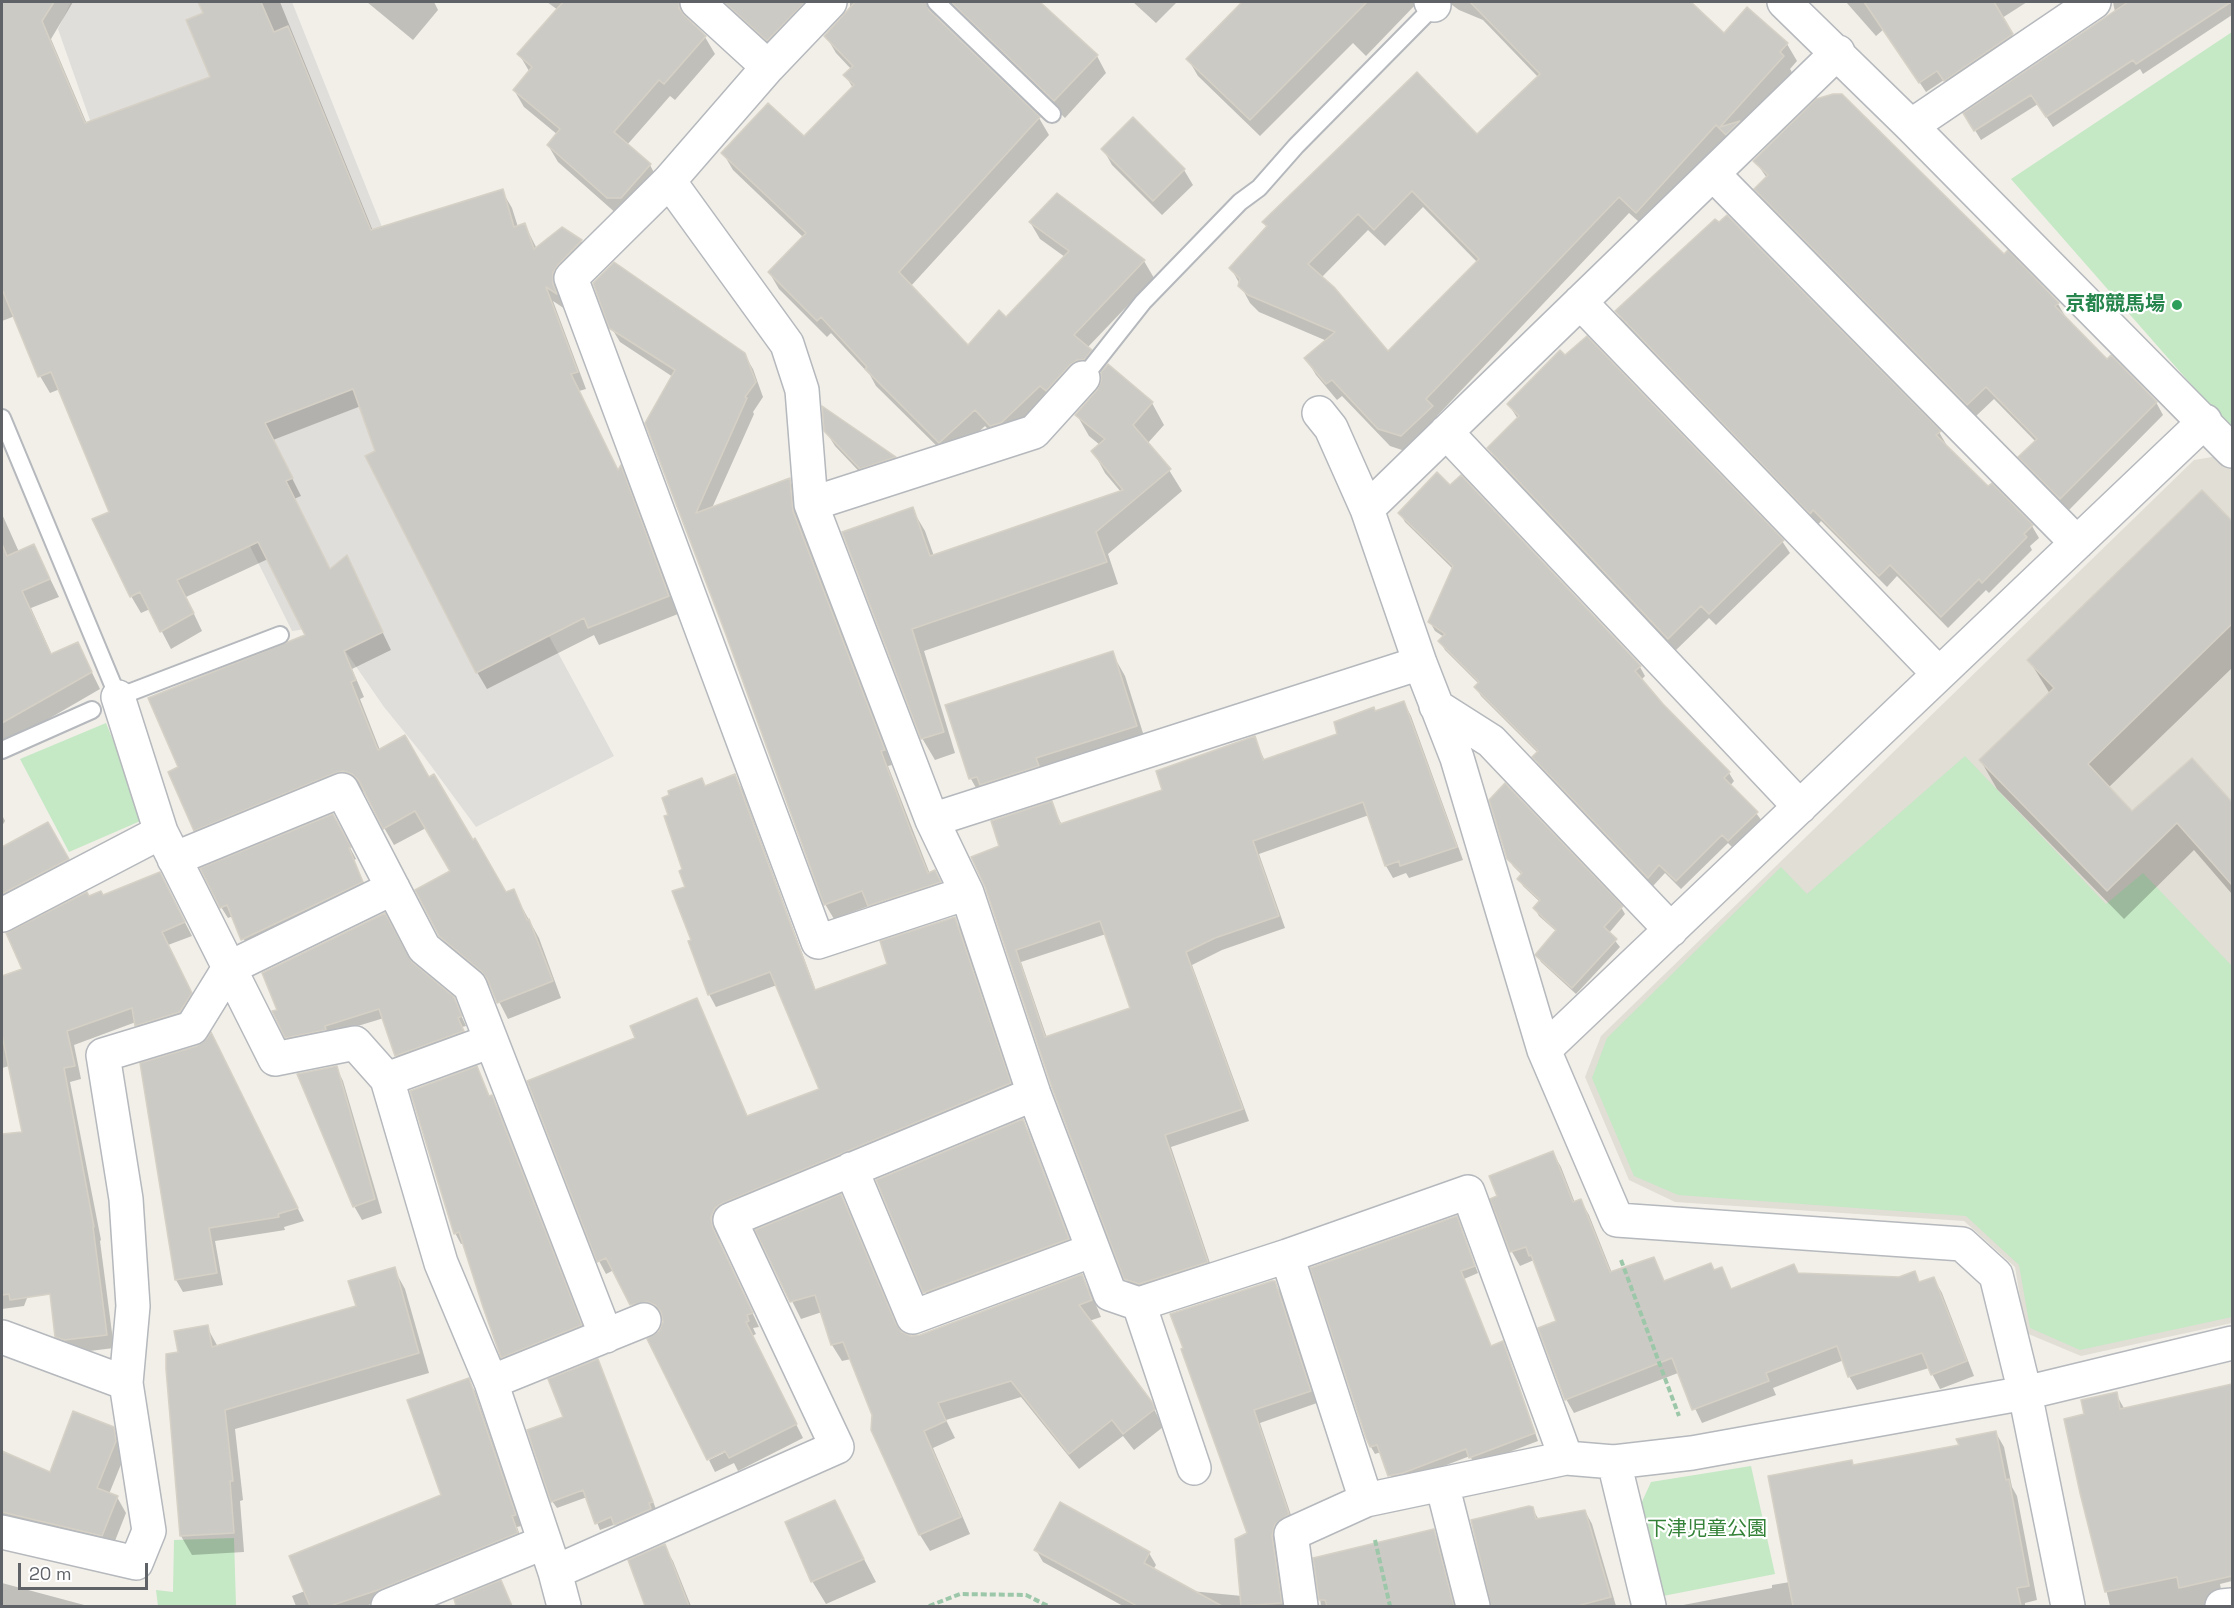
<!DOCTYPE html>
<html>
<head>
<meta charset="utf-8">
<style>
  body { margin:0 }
  #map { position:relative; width:2234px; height:1608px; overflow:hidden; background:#f1efe8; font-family:"Space Grotesk",sans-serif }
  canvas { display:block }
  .frame { position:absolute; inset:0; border:3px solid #5f6368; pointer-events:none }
  .scale { position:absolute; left:18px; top:1563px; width:130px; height:27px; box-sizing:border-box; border:3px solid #5f6368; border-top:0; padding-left:8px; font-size:18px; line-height:21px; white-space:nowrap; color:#5f6368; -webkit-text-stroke:4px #fff; paint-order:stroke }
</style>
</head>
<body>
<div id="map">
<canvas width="2234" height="1608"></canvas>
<div class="frame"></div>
<div class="scale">20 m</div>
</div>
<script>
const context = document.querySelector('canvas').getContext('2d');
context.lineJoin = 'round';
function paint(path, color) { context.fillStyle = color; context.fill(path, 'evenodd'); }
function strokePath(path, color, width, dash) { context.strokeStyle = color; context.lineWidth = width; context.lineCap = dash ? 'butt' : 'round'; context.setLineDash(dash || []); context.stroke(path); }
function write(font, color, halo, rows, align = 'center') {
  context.font = font + ' "Space Grotesk","Noto Sans JP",sans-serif'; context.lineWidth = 4.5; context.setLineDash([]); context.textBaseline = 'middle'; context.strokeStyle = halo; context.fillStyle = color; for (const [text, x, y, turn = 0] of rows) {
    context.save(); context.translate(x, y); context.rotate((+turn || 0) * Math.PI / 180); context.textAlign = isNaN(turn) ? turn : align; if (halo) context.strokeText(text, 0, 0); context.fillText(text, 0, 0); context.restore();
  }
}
const industrial = new Path2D(`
  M71 2H292L398 267 442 439 614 756 476 827 423 755 384 707 328 626 292 631 226 498 207 453 58 29Z`);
const education = new Path2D(`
  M2224 455 2232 465V1323L2081 1356 2026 1333 2015 1267 1964 1221 1675 1202 1629 1180 1585 1077 1601 1036 2194 460Z`);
const green = new Path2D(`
  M2232 32V431L2011 179Z
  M106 723 145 819 69 852 20 759Z
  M1965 756 2106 904 2143 873 2232 966V1317L2080 1350 2030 1328 2019 1265 1966 1216 1678 1195 1634 1176 1592 1078 1607 1038 1781 867 1807 894Z
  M1751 1466 1775 1574 1663 1596 1640 1506 1651 1482Z
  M234 1538 236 1606H158L156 1590 173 1592 174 1540Z`);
const shadow = new Path2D(`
  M2 2H73L51 39 87 124 212 77 205 14 200 2H280L373 231 502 191 512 208 518 227 525 225 537 249 562 228 581 241 591 258 562 291 565 309 553 301 586 389 579 391 618 472 621 468 630 484 678 614 599 645 594 635 487 689 477 672 377 452 361 406 273 440 301 496 294 499 330 571 347 558 391 650 352 669 364 697 360 699 380 750 429 779 506 894 513 891 539 938 561 998 508 1019 492 988 451 953 440 935 452 871 426 828 394 845 363 791 354 788 205 847 195 830 180 768 307 636 268 559 186 597 202 631 171 649 150 609 141 613 131 596 111 513 60 389 50 393 40 376 15 316 2 321Z
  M367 2H434L438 10 413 40Z
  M547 2H700L693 6 688 16V21L705 37 715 54 675 100 670 96 627 145 650 165 659 182 618 215 558 162 548 145 558 135 524 107 514 90 529 71 519 54 558 10Z
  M714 2H834L778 57Z
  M847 2H1040L1097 56 1106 73 1065 118 955 11 943 9 935 18 1039 118 1049 135 910 287 968 347 1006 319 1065 257 1040 239 1030 222 1144 261 1154 278 1087 348 1100 368 1001 443 985 426 950 459 876 386 870 375 831 333 827 337 779 289 769 272 804 238 733 170 723 153 804 138 853 88 845 75 851 69 836 53 826 36 845 16 850 7V3Z
  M1133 2H1177L1156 23Z
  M1244 2H1418L1366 56 1353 43 1260 136 1198 76 1188 59Z
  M1448 2H1689L1724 35 1787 44 1797 61 1790 69 1793 74 1647 229 1629 213 1437 416 1441 424 1411 453 1390 446 1342 396 1337 400 1316 375 1306 358 1327 341 1259 312 1250 303 1231 268 1267 228 1263 222 1477 137 1538 77 1483 20 1459 10ZM1423 207 1478 263 1388 353 1321 278 1368 230 1385 246Z
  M1846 2H2027L2002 18 2018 45 1951 90 1944 80 1926 92 1884 29 1876 36Z
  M2113 2H2232V15L2143 74 2140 69 2053 127 2038 104 1981 140 1965 114 2115 12Z
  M1103 149 1184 170 1193 185 1162 215 1112 165Z
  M1755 161 2004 256 2058 304 2065 316 2064 317 2106 361 2156 402 2163 415 2068 511 2028 470 2020 457 2036 442 1994 399 1975 417 1763 202 1756 189 1767 178Z
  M1617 311 1939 432 1946 444 1945 446 1988 489 1992 485 2032 526 2039 538 2030 546 2032 550 1989 593 1986 590 1948 628 1897 576 1887 587 1821 521 1818 525 1623 323Z
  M611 327 744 354 753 369 763 397 753 412 754 414 712 508 789 480 798 494 801 527 892 765 888 766 930 874 935 872 943 887 877 920 869 906 834 919 825 904 726 631 647 423 673 377 620 342Z
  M1108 366 1152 403 1164 425 1147 444 1169 470 1182 491 1108 554 1118 584 924 651 955 753 935 760 922 738 844 533 912 509 925 531 934 556 1121 492 1105 473 1093 451 1100 445 1089 436 1077 415 1098 391Z
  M1509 405 1782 541 1790 553 1716 625 1709 618 1675 651 1496 461 1489 448 1518 419Z
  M824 409 895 458 903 472 870 483 835 446 825 430Z
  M2202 492 2232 523V668L2108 788 2132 813 2192 760 2232 805V894L2194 850 2124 919 1997 789 1981 761 2050 694 2029 660Z
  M1400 513 1640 667 1645 676 1641 680 1662 705 1729 773 1734 781 1730 786 1756 813 1762 821 1734 849 1728 843 1681 889 1665 873 1653 886 1539 766 1534 757 1538 753 1481 696 1476 687 1479 684 1445 650 1440 641 1444 637 1435 631 1430 622 1453 569 1405 522Z
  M2 514 19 552 34 546 59 597 31 608 52 655 78 644 100 689 26 732 2 748Z
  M1112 653 1125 676 1148 749 984 802 971 779 947 706Z
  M1404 703 1411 716 1463 860 1409 878 1406 873 1393 878 1386 866 1369 815 1259 854 1285 928 1222 950 1192 965 1249 1121 1171 1147 1214 1275 1133 1291 1126 1278 986 887 1001 846 1051 803 1062 825 1164 791 1254 738 1265 761 1339 735 1375 713ZM1106 934 1131 1009 1047 1038 1021 962Z
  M735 776 742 789 816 991 889 965 954 918 962 931 1017 1097 718 1232 720 1243 759 1327 753 1328 756 1334 752 1336 803 1438 738 1471 734 1463 715 1472 709 1460 732 1449 660 1332 664 1322 663 1318 655 1314 639 1318 614 1270 606 1274 599 1261 637 1039 696 1000 748 1117 821 1090 777 985 716 1007 709 994 693 940 684 870 706 787Z
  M2 815 5 821 2 826Z
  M47 824 76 875 2 903V849Z
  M339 827 356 859 354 860 368 893 249 950 233 916 228 918 221 907Z
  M1508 858 1621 907 1625 914 1609 933 1620 947 1576 994 1541 962 1537 955 1557 932 1539 916 1535 909 1540 902 1523 886 1519 879 1522 875 1513 866Z
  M167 888 192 936 168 945 199 1007 144 1039 136 1022 74 1045 81 1079 70 1082 101 1240 100 1241 114 1348 73 1353 64 1350 56 1336 47 1246 24 1306 2 1309V1153L32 1168 9 1066 2 1068V978L24 970 89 898Z
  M411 964 453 998 466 1026 462 1027 468 1040 402 1065 396 1056 384 1018 292 1046 287 1037 279 1011Z
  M218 1047 304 1221 284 1227 285 1230 215 1241 223 1285 183 1292 176 1280Z
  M336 1067 343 1081 382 1213 362 1220 354 1206Z
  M477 1068 490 1097 498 1108 587 1336 509 1368 502 1357 464 1243 461 1244 455 1233Z
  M1023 1121 1029 1132 1074 1251 931 1304 878 1181Z
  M1553 1153 1561 1167 1575 1203 1581 1201 1589 1215 1612 1273 1653 1259 1665 1282 1721 1269 1732 1290 1798 1274 1900 1278 1914 1273 1920 1284 1934 1279 1942 1293 1974 1376 1940 1389 1929 1368 1857 1390 1849 1376 1844 1360 1773 1388 1776 1395 1702 1423 1678 1373 1574 1413 1566 1399 1558 1322 1534 1260 1520 1266 1512 1252 1492 1200 1499 1197Z
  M841 1196 850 1213 900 1333 909 1337 920 1336 1082 1276 1091 1293 1101 1317 1089 1321 1151 1403 1163 1427 1134 1450 1123 1436 1079 1469 1021 1397 946 1420 955 1438 933 1448 970 1534 930 1551 920 1535 873 1430 874 1415 851 1359 842 1361 832 1345 822 1312 801 1319 757 1231Z
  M1456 1218 1478 1273 1464 1279 1491 1347 1502 1343 1506 1350 1538 1441 1475 1465 1470 1456 1407 1480 1394 1483 1381 1452 1375 1454 1371 1447 1312 1269Z
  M394 1269 405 1289 429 1373 235 1429 243 1500 240 1501 244 1552 192 1555 181 1536 168 1369 207 1327 218 1347 358 1307Z
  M1275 1283 1282 1295 1317 1403 1260 1423 1295 1527 1287 1606H1123L1043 1562 1036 1550 1149 1553 1156 1565 1153 1570 1191 1591 1242 1596 1249 1533 1182 1350Z
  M597 1361 656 1509 652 1511 654 1516 620 1532 616 1524 600 1530 587 1497 557 1508 552 1501 565 1418Z
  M468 1380 475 1391 521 1526 517 1527 523 1544 366 1606H296L292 1596 305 1591 443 1496Z
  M2232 1386V1581L2220 1584 2224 1604 2218 1606H2110L2065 1420 2086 1415 2116 1394 2125 1410Z
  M113 1428 122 1444 124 1457 109 1494 117 1497 126 1513 111 1551 2 1522V1453L51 1473Z
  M1996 1433 2004 1447 2012 1487 2017 1496 2037 1600 2025 1603V1606H1678L1772 1588V1585L1790 1582 1854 1467 1961 1447Z
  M834 1502 876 1582 826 1604 812 1581Z
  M1532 1508 1539 1520 1585 1511 1592 1524 1616 1606H1493V1602Z
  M1433 1531 1441 1543 1457 1606H1321L1315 1559Z
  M664 1546 673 1561 691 1606H647L629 1561Z
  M500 1582 512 1606H458L456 1600Z
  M2 1583 88 1606H2Z`);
const building = new Path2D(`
  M2 2H54L42 21 85 123 210 77 186 20 203 13 198 2H261L274 32 288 26 371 230 503 189 514 227 525 223 534 249 562 227 582 240 558 265 553 273V284L557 294 546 287 578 372 571 374 618 470 621 465 669 596 588 628 584 618 476 673 365 456 375 451 353 389 265 423 293 478 286 481 330 569 347 555 383 632 344 651 356 680 351 682 378 750 405 735 429 777 434 774 473 840 475 838 506 892 514 889 527 920 529 919 553 981 497 1003 487 979 482 972 439 936 415 890 450 871 415 811 383 829 359 781 352 774 343 771 335 773 194 831 168 772 178 767 148 698 305 635 258 542 177 580 194 613 160 632 140 592 130 597 92 519 109 512 51 372 38 377 2 289Z
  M563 2H679V8L684 15 706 36 664 84 659 80 614 132 651 164 621 198H607L547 145 560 129 513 90 532 67 517 54Z
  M724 2H805L767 41Z
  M855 2H926L929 10 1040 117 899 272 968 345 999 310 1006 317 1069 251 1029 222 1057 193 1145 260 1074 335 1092 350 1084 360H1077L1070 365 1046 391 1040 386 1001 423 990 426 975 410 939 443 865 369 867 367 821 317 817 321 768 272 806 233 721 153 768 103 804 136 854 85 843 75 853 66 824 36Z
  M951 2H1040L1098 55 1054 101Z
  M1242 2H1367L1250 120 1186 59Z
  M1470 2H1691L1724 33 1747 7 1788 43 1780 52 1784 56 1720 127 1740 121 1726 135 1716 125 1636 213 1619 197 1426 399 1433 406 1401 436 1378 429 1332 380 1326 384 1304 358 1335 332 1248 295 1238 286 1240 279 1229 268 1267 226 1262 222 1417 72 1477 134 1540 74ZM1412 191 1479 259 1388 351 1334 287 1308 264 1358 214 1374 230Z
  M1864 2H1994L2013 34 1944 81 1937 71 1919 83Z
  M2128 2H2231L2136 64 2133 60 2046 117 2031 95 1974 131 1963 113Z
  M1833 94H1842L2004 254 2008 250 2059 303 2055 306 2107 359 2111 355 2157 402 2060 499 2018 457 2037 439 1986 387 1967 405 1754 189 1768 175 1753 161 1816 99Z
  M1133 117 1185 169 1153 201 1101 149Z
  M1727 215 1941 431 1936 435 1988 486 1992 483 2033 525 2024 534 2027 537 1982 583 1979 579 1941 617 1890 565 1879 576 1813 510 1810 514 1615 311 1715 219 1719 222Z
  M614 262 745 353 756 382 745 397 747 398 696 513 790 478 793 511 885 750 881 751 911 831 928 873 935 870 941 882 868 906 862 891 824 905 725 632 645 423 675 370 609 328 593 283Z
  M1587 336 1784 540 1709 614 1701 606 1668 639 1487 448 1519 416 1507 404 1560 350 1565 355Z
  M1108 364 1153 402 1133 425 1171 469 1096 532 1107 562 912 629 944 732 921 739 842 532 913 507 930 556 1123 490 1091 451 1105 439 1075 415 1097 390 1101 381V372Z
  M822 406 896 457 860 469 824 431Z
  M1437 472 1450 485 1461 475 1641 666 1635 671 1663 704 1730 772 1724 778 1758 812 1728 841 1722 835 1676 881 1659 865 1648 878 1532 757 1538 751 1474 687 1479 682 1438 641 1445 634 1428 622 1453 566 1398 513Z
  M2202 490 2232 521V624L2088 764 2132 811 2192 758 2232 802V885L2177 823 2107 891 1979 760 2054 688 2027 660Z
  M2 544 7 556 34 544 50 579 22 591 51 654 78 642 92 672 2 723Z
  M1113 651 1137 726 1036 758 1039 766 980 785 977 777 969 779 945 705Z
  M1404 701 1457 847 1400 866 1399 861 1385 866 1363 802 1253 841 1279 916 1215 938 1186 952 1243 1109 1165 1135 1208 1262 1139 1284 1124 1279 1052 1088 985 887 971 857 999 846 991 821 1052 801 1060 824 1162 790 1156 771 1255 736 1263 760 1337 734 1334 722 1374 707 1375 711ZM1100 921 1130 1008 1045 1037 1016 950Z
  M735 774 815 990 887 964 880 941 955 917 1011 1083 723 1203 715 1208 711 1218 713 1228 753 1313 747 1315 749 1321 746 1322 797 1424 729 1458 725 1451 707 1460 647 1339 659 1331 663 1322 661 1312 655 1305 647 1302 630 1305 606 1258 597 1262 527 1081 635 1038 630 1026 697 998 747 1116 819 1089 770 972 708 995 688 941 691 940 672 891 685 887 679 871 682 869 664 816 668 815 662 798 669 795 668 791 702 778 705 786Z
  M1505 783 1623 906 1604 927 1617 939 1572 988 1535 955 1556 930 1533 908 1540 900 1517 879 1522 873 1507 859 1489 800Z
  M333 814 351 847 349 848 363 882 241 940 227 905 220 908 200 868Z
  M48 822 69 859 2 894V847Z
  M160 872 185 922 162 932 192 993 180 1012 135 1026 132 1008 67 1031 75 1066 64 1068 94 1227H93L107 1335 64 1340 55 1337 50 1294 10 1300 9 1294 2 1295V1134L22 1132 2 1035V976L22 969 6 933 87 892 89 896 101 891 103 895Z
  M385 913 412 962 454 997 462 1016 458 1018 464 1031 395 1056 379 1009 325 1026 326 1030 285 1038 272 1011 277 1010 262 973Z
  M211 1032 298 1208 278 1214 279 1217 209 1228 217 1273 175 1280 140 1063 197 1046 207 1038Z
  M337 1066 375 1199 353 1207 297 1074Z
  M477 1066 489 1096 492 1095 582 1325 501 1358 483 1307 459 1232 454 1234 410 1091Z
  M1023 1119 1069 1239 923 1293 876 1180Z
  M1553 1151 1573 1202 1581 1199 1610 1272 1654 1257 1664 1281 1711 1263 1714 1270 1722 1267 1731 1289 1794 1264 1798 1273 1899 1277 1915 1271 1919 1282 1934 1277 1967 1361 1931 1375 1922 1353 1848 1377 1837 1346 1766 1373 1769 1381 1692 1410 1672 1358 1565 1400 1538 1328 1556 1321 1531 1255 1529 1256 1526 1247 1510 1252 1490 1199 1497 1196 1489 1176Z
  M841 1194 896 1324 902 1332 911 1336 920 1335 1082 1274 1092 1300 1079 1305 1152 1402 1155 1409 1123 1434 1112 1420 1069 1454 1011 1381 938 1403 946 1421 924 1431 961 1517 919 1535 871 1430 872 1415 843 1342 831 1345 815 1295 790 1302 755 1230Z
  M1457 1216 1475 1266 1461 1271 1491 1346 1503 1341 1535 1433 1469 1458 1466 1449 1403 1473 1388 1476 1377 1445 1370 1447 1366 1438 1310 1268Z
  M395 1267 419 1353 225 1410 233 1481H230L234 1533 180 1536 166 1369V1354L178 1352 174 1331 208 1325 212 1347 356 1306 348 1281Z
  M1272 1281H1275L1311 1391 1254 1410 1289 1514 1275 1524 1272 1536 1282 1603 1241 1606 1235 1539 1247 1533 1181 1349 1183 1348 1170 1314Z
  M598 1359 653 1502 649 1503 651 1509 614 1525 611 1517 595 1524 583 1490 551 1502 527 1430 563 1417 548 1379Z
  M469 1378 516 1515 512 1516 518 1533 381 1589 330 1606H310L289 1556 441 1495 407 1400Z
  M2232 1384V1576L2179 1588 2177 1577 2105 1592 2080 1493 2064 1419 2084 1414 2081 1400 2117 1392 2120 1409Z
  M73 1411 114 1427 116 1441 97 1488 118 1496 102 1536 2 1512V1451L50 1472Z
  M1996 1431 2006 1480 2009 1479 2029 1586 2017 1588 2021 1606H1793L1768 1476 1852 1460 1853 1465 1959 1445 1956 1439Z
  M835 1500 864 1559 811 1582 785 1522Z
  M1060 1502 1150 1552 1144 1563 1222 1606H1137L1034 1550Z
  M1529 1506 1533 1507 1536 1519 1585 1510 1611 1597 1577 1606H1491L1471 1520Z
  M1434 1529 1454 1606H1327L1325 1600H1319L1313 1558Z
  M665 1544 689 1606H645L628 1560Z
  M501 1580 512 1606H456L454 1599Z`);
const path = new Path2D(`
  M1621 1260 1679 1416
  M1375 1540 1390 1606
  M929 1606 960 1594 1026 1595 1048 1606`);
const service = new Path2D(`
  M936 2 1052 114
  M1083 378 1143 302 1240 202 1259 188 1296 146 1438 2
  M2 418 118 697 280 635
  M2 750 92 710`);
const minor = new Path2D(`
  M697 2 768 67
  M830 2 768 67 669 181 571 278 818 942 967 893
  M1431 2 1434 5
  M1784 2 1911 126 2232 451
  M1911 126 2094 2
  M1713 174 2077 543
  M669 181 787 344 802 390 811 504 932 820 967 893 1034 1094 1110 1294 1139 1304 1287 1256 1468 1192 1566 1458
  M1580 302 1939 674
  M1319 413 1331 428 1367 509 1420 663 1457 758 1544 1050 1617 1220 1962 1244 1996 1275 2025 1393 2068 1606
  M1446 432 1800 807
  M811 504 1034 432 1083 378
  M1367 509 1838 52
  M1436 706 1491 741 1671 930
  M932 820 1420 663
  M161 832 275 1059 355 1043 387 1079 441 1263 491 1382 555 1572 837 1447 730 1220 1034 1094
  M174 859 342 790 424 948 470 986 606 1336
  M2 915 161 832 118 697
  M1544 1050 2205 421
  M387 1079 491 1041
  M851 1169 913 1317 1093 1250
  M1287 1256 1366 1500
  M1139 1304 1194 1468
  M2 1337 126 1383
  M491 1382 644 1320
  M1614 1462 1649 1606
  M1442 1484 1473 1606
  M2 1532 136 1563 149 1531 126 1383 133 1306 126 1199 103 1055 192 1028 229 968 393 888
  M555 1572 564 1606
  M388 1606 545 1542
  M1301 1606 1291 1534 1366 1500 1566 1458 1614 1462 1692 1453 2025 1393 2232 1343
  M2222 1606 2232 1605`);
const markers = [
  [2177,305,6,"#2e9e5b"]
];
const leisureNames = [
  ["京都競馬場",2165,305]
];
const parkNames = [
  ["下津児童公園",1707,1530]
];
paint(industrial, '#e0deda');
paint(education, '#e1ded6');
paint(green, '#c5e8c5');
paint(shadow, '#0003');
paint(building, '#cccac5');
strokePath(building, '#d6d1c6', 1.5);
strokePath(service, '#b5b8bc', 20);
strokePath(minor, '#b5b8bc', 36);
strokePath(path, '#9cc7a9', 4, [6, 3]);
strokePath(service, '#fff', 16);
strokePath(minor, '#fff', 33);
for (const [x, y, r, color] of markers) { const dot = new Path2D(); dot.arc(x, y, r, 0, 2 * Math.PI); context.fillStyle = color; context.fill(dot); strokePath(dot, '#fff', 2); }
write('bold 20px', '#27864d', '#fff', leisureNames, 'right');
write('20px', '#348238', '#fff', parkNames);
</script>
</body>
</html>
